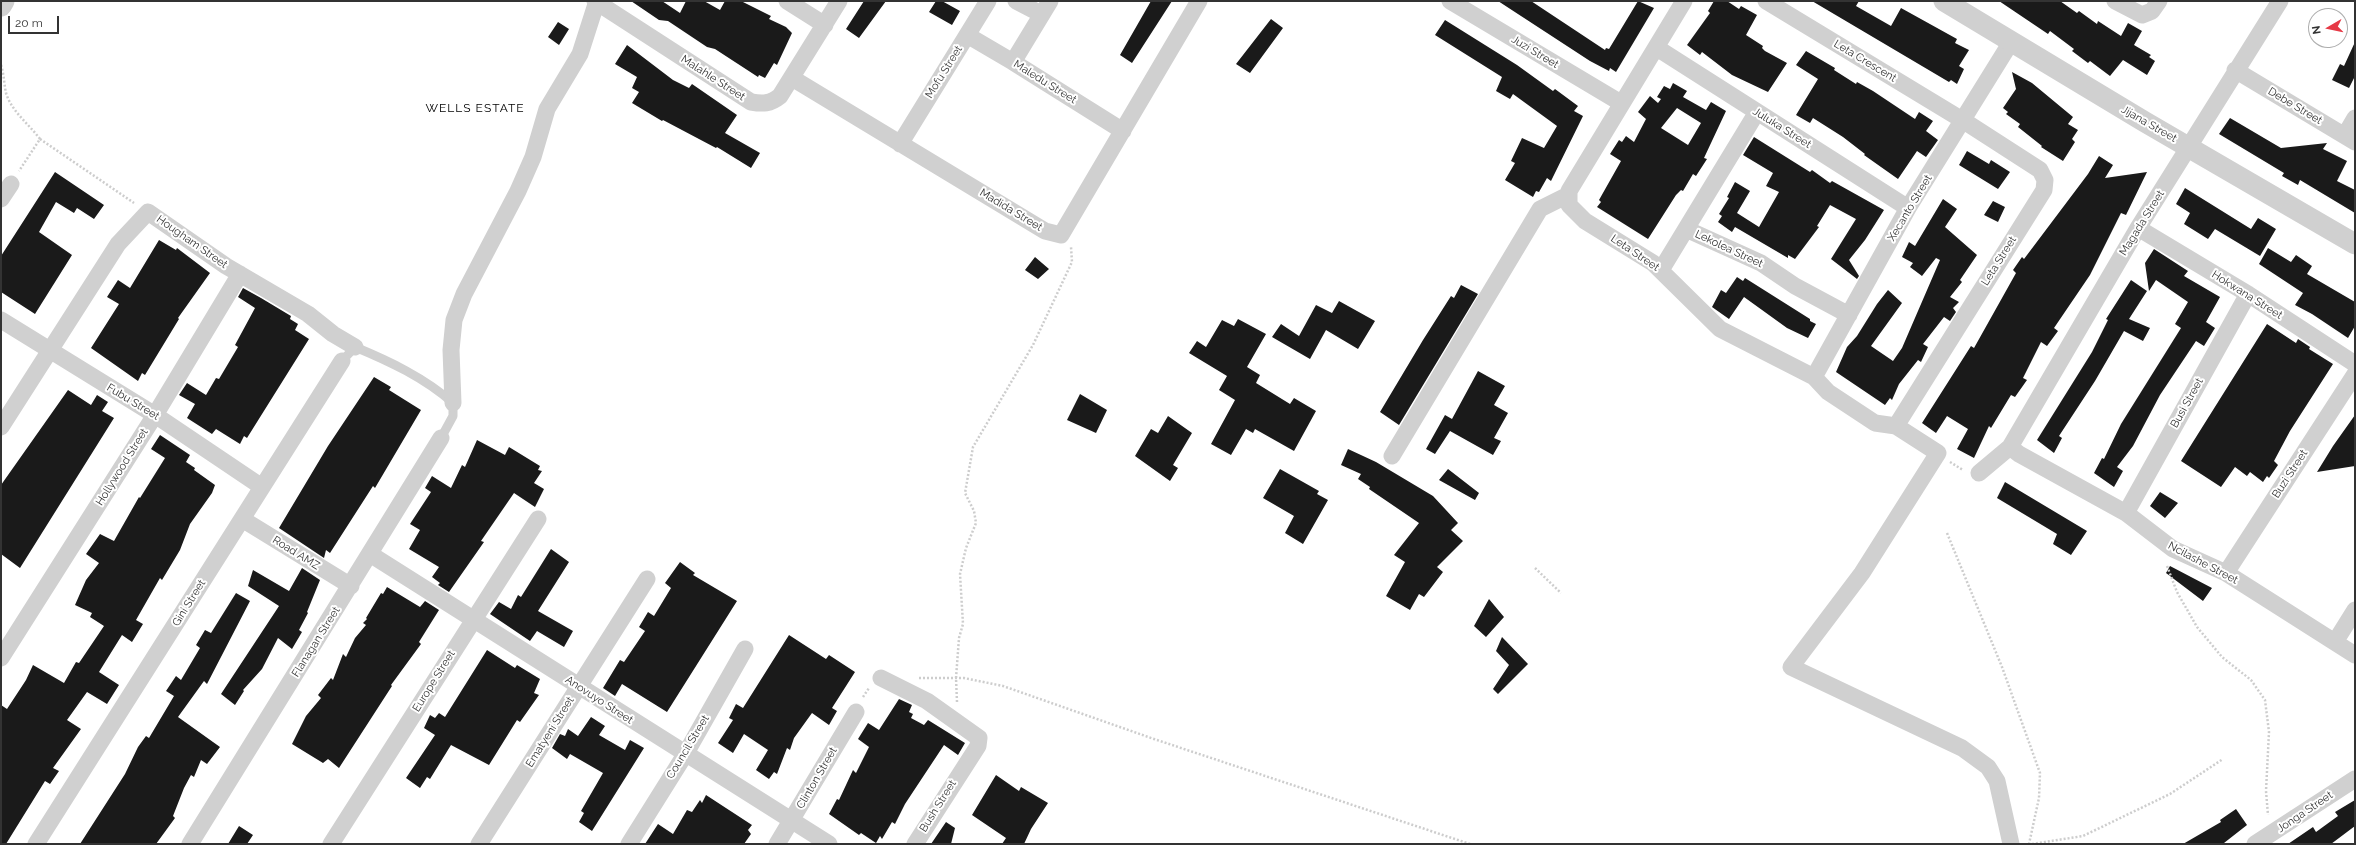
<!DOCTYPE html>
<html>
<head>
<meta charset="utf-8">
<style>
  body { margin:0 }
  #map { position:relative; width:2356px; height:845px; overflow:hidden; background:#fff; font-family:Raleway,sans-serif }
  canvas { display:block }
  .frame { position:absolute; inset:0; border:2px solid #333; pointer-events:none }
  .north { position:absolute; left:2308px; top:8px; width:40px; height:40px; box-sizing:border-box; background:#fff; border:1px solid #adadad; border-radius:50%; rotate:261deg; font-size:11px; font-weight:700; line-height:16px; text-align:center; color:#333 }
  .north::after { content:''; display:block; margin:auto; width:14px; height:18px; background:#e63946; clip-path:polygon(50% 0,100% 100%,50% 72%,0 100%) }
  .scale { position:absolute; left:8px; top:16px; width:51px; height:18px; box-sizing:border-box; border:2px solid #333; border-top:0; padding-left:5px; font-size:12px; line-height:14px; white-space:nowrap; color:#333; -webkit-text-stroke:3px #fff; paint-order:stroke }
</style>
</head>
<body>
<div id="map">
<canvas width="2356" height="845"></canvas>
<div class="frame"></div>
<div class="north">N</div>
<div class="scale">20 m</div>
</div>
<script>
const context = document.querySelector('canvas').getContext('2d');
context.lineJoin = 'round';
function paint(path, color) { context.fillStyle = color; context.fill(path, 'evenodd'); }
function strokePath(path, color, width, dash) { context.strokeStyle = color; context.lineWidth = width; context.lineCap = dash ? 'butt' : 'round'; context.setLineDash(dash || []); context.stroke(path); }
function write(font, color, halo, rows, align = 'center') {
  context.font = font + ' Raleway,sans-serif'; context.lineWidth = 4; context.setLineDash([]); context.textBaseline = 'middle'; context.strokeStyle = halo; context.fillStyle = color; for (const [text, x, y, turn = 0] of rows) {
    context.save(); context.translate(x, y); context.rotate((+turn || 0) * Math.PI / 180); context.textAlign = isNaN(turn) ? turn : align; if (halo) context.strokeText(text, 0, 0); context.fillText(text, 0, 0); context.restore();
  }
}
const building = new Path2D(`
  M631 1H662L680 13 686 1H704L720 10 725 1H741L771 16 769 19 786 27 792 33 777 65 774 63 765 78 759 75 758 77 715 49 707 47 668 21 659 20Z
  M864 1H886L859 38 846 29Z
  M936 1H942L960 11 952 25 929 12Z
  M1151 1H1172L1132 63 1120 55Z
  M1498 1H1531L1605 50 1606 48 1609 49 1638 1 1654 8 1616 72 1610 68 1609 71 1590 61Z
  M1714 1H1727L1739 9 1741 6 1757 15 1746 35 1763 46 1762 48 1765 51 1787 63 1768 92 1732 75 1702 52 1700 55 1687 45 1710 13 1708 11Z
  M1812 1H1859L1856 6 1891 26 1901 8 1957 39 1955 43 1969 50 1959 66 1964 69 1957 84 1951 80 1949 82Z
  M1999 1H2060L2077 13 2079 11 2097 24 2098 21 2121 36 2128 23 2142 31 2134 45 2151 55 2149 57 2155 61 2147 75 2123 60 2110 76 2090 61 2088 63 2072 51 2074 49 2050 31 2048 34Z
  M1271 19 1283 28 1250 73 1236 64Z
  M1445 20 1517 65 1553 91 1555 89 1578 106 1574 111 1583 116 1551 181 1547 178 1539 192 1536 191 1533 197 1505 180 1515 163 1511 161 1522 138 1544 148 1557 126 1513 94 1510 99 1496 91 1502 77 1435 35Z
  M558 22 569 29 559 45 548 37Z
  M2355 42V76L2349 88 2332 80 2340 64 2344 66Z
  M627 45 673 80 689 88 692 84 737 115 725 133 760 153 751 168 717 147 716 148 663 120 662 121 632 103 639 92 632 88 637 77 615 64Z
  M1806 51 1835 68 1834 70 1856 84 1857 82 1873 91 1915 119 1919 112 1933 121 1926 131 1938 140 1926 157 1917 151 1898 179 1864 155 1865 154 1843 137 1813 118 1810 123 1796 115 1818 79 1796 65Z
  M2012 72 2032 83 2073 117 2068 124 2078 130 2072 139 2075 142 2063 161 2041 147 2042 146 2018 127 2020 124 2006 114 2008 112 2003 108 2016 89Z
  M1673 83 1687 91 1683 97 1706 110 1711 102 1726 111 1704 158 1707 159 1696 176 1693 174 1683 191 1681 190 1676 195 1648 239 1597 207 1601 202 1599 200 1621 161 1610 154 1619 140 1622 142 1626 136 1634 142 1646 119 1638 112 1650 96 1658 103 1661 99 1657 97 1664 86 1670 89ZM1677 108 1701 123 1688 145 1661 128Z
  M2230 118 2281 148 2327 143 2323 149 2347 161 2337 181 2355 190V213L2300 180 2298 185 2282 176 2284 173 2219 134Z
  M1754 137 1810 172 1812 170 1830 183 1832 181 1884 210 1865 240 1849 260 1859 276 1857 279 1831 259 1856 219 1830 205 1817 226 1819 227 1795 259 1788 255V258L1735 227 1732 232 1718 222 1722 216 1719 214 1729 198 1727 197 1735 182 1750 191 1737 213 1759 227 1779 192 1766 186 1773 173 1743 155Z
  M1967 151 1989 164 1991 160 2010 172 1998 189 1959 165Z
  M2099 156 2113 165 2105 178 2147 172 2126 215 2121 213 2090 275 2054 328 2058 331 2047 346 2041 342 2023 378 2027 380 2015 397 2011 395 1991 428 1989 426 1974 458 1957 449 1968 429 1947 416 1936 433 1922 423 1971 346 1974 348 2016 273 2013 270 2022 257 2024 259 2088 174Z
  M55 172 104 205 94 219 77 208 74 213 56 202 39 232 72 255 35 314 1 292V256Z
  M2185 188 2251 229 2258 218 2276 229 2260 256 2215 229 2208 239 2184 224 2190 213 2176 204Z
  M1943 199 1957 209 1945 227 1977 255 1960 280 1962 282 1950 297 1959 302 1953 308 1956 312 1950 321 1944 317 1923 344 1928 347 1921 362 1918 360 1899 384 1892 400 1890 398 1885 405 1836 372 1847 347 1857 336 1877 304 1888 290 1902 303 1871 346 1893 361 1902 348 1940 260 1936 258 1922 276 1910 267 1913 263 1902 257 1909 242 1915 246Z
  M1993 201 2005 207 1998 222 1984 215Z
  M159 240 176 250 177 248 210 273 178 318 179 319 145 375 142 373 138 381 91 348 119 304 107 297 118 280 130 288Z
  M2268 248 2291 262 2296 255 2312 266 2307 274 2355 302V326L2348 338 2312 314 2295 305 2303 293 2259 264Z
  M2154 249 2188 271 2184 276 2220 297 2206 322 2215 328 2204 346 2196 341 2160 395 2133 446 2117 467 2123 471 2114 487 2094 473 2102 458 2104 459 2121 424 2181 328 2175 324 2188 302 2156 280 2149 291 2145 263Z
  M1035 257 1049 269 1038 279 1025 270Z
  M1737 277 1743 281 1745 278 1810 319V321L1816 324 1808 338 1787 328 1744 297 1729 319 1712 307 1721 290 1726 293Z
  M2131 280 2147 291 2129 319 2150 328 2143 341 2124 331 2095 381 2059 436 2062 438 2054 453 2037 440 2092 352 2108 320 2106 319Z
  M1461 285 1478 294 1399 425 1380 412 1423 340 1451 296 1454 298Z
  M243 288 261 298 257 306 261 298 291 316 290 319 298 324 295 330 309 339 247 438 244 436 240 444 216 429 212 434 187 418 195 404 179 395 187 383 206 395 216 378 219 379 238 347 235 345 255 308 238 297Z
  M1339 301 1375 321 1358 349 1326 330 1310 359 1272 337 1281 324 1299 336 1316 305 1332 313Z
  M1238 319 1266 334 1247 367 1260 375 1256 383 1290 404 1294 398 1316 411 1294 451 1255 429 1253 433 1246 429 1231 455 1211 444 1235 400 1219 390 1227 376 1189 353 1197 341 1206 347 1222 320 1234 326Z
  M2267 324 2296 343 2298 339 2310 347 2309 349 2333 364 2290 431 2274 461 2278 465 2269 478 2267 476 2263 482 2250 472 2247 476 2235 467 2221 487 2181 461Z
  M1478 371 1505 386 1494 405 1508 413 1494 438 1501 441 1493 455 1450 431 1435 454 1426 449 1445 415 1452 419Z
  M374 377 391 387 389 390 421 410 375 488 373 486 330 553 326 550 324 558 279 528 328 446Z
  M68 390 91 405 97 395 108 402 102 411 114 418 20 568 1 554V485Z
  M1080 394 1107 410 1096 433 1067 420Z
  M2355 415V466L2317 472 2333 446Z
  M1168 416 1192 433 1173 465 1178 468 1170 481 1135 456 1151 429 1158 433Z
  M160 435 190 455 186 462 195 468 194 470 215 485 212 493 190 524 180 550 162 580 160 578 136 620 143 624 132 642 122 635 99 672 119 685 107 704 87 692 67 720 81 729 53 768 59 771 50 784 45 781 6 844H1V705L7 709 26 680 33 665 64 683 76 662 79 663 104 626 90 617 92 613 75 605 86 580 99 563 86 554 100 534 114 541 139 497 140 498 165 458 151 449Z
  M477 440 505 455 509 447 540 466 538 470 542 471 534 483 544 489 535 507 514 493 481 541 484 542 449 592 438 585 440 583 432 577 439 567 409 549 420 530 410 524 431 492 425 488 432 476 451 488 462 465 465 467Z
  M1348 449 1376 462 1433 496 1458 523 1451 530 1463 541 1437 567 1443 572 1424 597 1419 594 1410 610 1386 596 1405 562 1394 555 1419 523 1369 489 1370 487 1358 479 1361 474 1341 465Z
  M1280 469 1319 491 1317 494 1328 500 1303 544 1285 533 1294 516 1263 498Z
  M1448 469 1479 493 1475 500 1439 480Z
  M2005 482 2087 531 2071 555 2053 544 2057 534 1997 498Z
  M2160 492 2178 503 2165 518 2150 506Z
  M551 549 569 562 538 611 573 631 564 647 537 631 530 641 490 614 499 602 511 609 518 595 521 597Z
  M680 562 695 573 693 575 737 601 667 712 622 684 615 696 603 688 620 660 624 662 645 631 639 627 648 612 654 616 671 588 665 583Z
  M2170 566 2212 588 2203 601 2166 573Z
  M302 568 320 580 307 612 308 613 299 630 302 632 292 649 278 638 262 669 243 690 244 691 235 705 221 694 279 606 248 586 253 570 289 591Z
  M387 587 420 607 425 601 439 610 419 642 421 644 391 685 392 686 339 768 328 759 323 763 292 744 306 716 321 698 318 695 331 678 333 680 343 654 346 657 355 638 366 625 363 623 367 619 366 618 381 593 383 594Z
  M236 593 250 601 207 684 204 681 178 717 220 747 207 764 201 760 194 777 191 775 184 788 173 816 175 818 156 844H80L125 774 138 747 146 736 149 738 174 696 166 691 176 676 181 680 200 648 196 645 205 630 211 633Z
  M1489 599 1504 617 1486 637 1474 626Z
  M789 635 826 659 829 655 855 672 832 708 837 711 829 725 812 713 794 738 790 750 787 748 777 774 774 772 769 779 756 770 768 750 744 734 733 753 718 743 733 720 729 718 736 704 743 708Z
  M1502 637 1528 664 1498 694 1493 689 1509 665 1496 651Z
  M487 650 515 668 517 665 540 679 534 693 539 695 520 722 517 720 489 765 451 745 430 779 427 777 420 788 406 778 435 735 424 728 430 715 435 718 439 713 445 717Z
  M899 699 912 705 909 712 913 714 911 718 924 725 928 720 965 743 958 755 944 745 905 804 895 824 892 822 882 839 880 836 876 843 861 833 859 835 829 814 837 799 839 800 853 770 856 773 869 747 858 739 868 723 879 730Z
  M591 717 605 726 599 735 625 750 630 740 644 748 592 831 579 822 584 813 581 811 603 773 570 754 567 759 552 748 560 734 565 736 568 729 578 736Z
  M996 775 1019 791 1021 787 1048 803 1031 829 1024 844H1002L1006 838 972 815Z
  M706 795 752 825 748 830 751 834 744 844H645L658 824 673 834 687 810 692 812 700 800 702 803Z
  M2355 800V826L2331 844H2288L2313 827 2316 832 2338 816 2335 812Z
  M2236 809 2247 825 2224 843 2183 844 2221 822 2220 820Z
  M946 822 955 828 951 844H931Z
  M239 826 253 835 247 844H228Z`);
const path = new Path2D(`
  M1 65C4 74 4 84 6 93 12 112 28 123 40 139L19 171
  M40 139 134 203
  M1950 462 1963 470
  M1947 533 2002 667 2040 773 2039 798 2029 844
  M2167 566 2177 592 2197 627 2222 657 2251 680 2265 700 2269 732 2266 791 2268 815
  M1535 568 1561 593
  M919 678H964L1003 686 1154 739 1470 844
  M863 697 869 688
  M957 702 956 678 959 638 963 624 960 574 966 548 976 523 974 511 965 493 973 447 1033 345 1072 262 1071 247
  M2032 844 2083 836 2170 794 2223 759`);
const service = new Path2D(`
  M342 361 355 347C389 361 425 378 453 403V416L441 438`);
const minor = new Path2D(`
  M595 1 751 102C763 104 770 104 780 96L839 1
  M787 1 825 25
  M1016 1 1041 14
  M1450 1 1621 103
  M1684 1 1569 191V205L1585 221 1653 263 1720 329 1814 377 1828 392 1875 423 1896 426 1938 453 1862 573 1791 667 1962 748 1988 767 1997 781 2011 844
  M1766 1 1964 121 2040 170 2045 180 2044 190 1896 426
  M2115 1 2142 15 2152 11 2159 1
  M967 35 1013 62 1123 131
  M1657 48 1908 208
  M1013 62 1050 1
  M2235 70 2355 142
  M792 78 1045 231 1061 235 1199 1
  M2345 135 2355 118
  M900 144 988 1
  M1 199 11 184
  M2138 228 2248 294 2355 364
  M1686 229 1761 263 1795 286 1849 315
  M1661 270 1757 112
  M1 320 155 415 262 487
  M1814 377 1908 208 2011 42
  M453 403 451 350 454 320 464 294 518 191 533 157 547 109 580 54 597 1
  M1 427 118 244 148 212 226 266 308 314 333 334 355 347
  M2010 447 2019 454 2126 513 2173 549 2226 573 2355 655
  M1392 456 1540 209 1568 195
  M1979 473 2010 447 2138 228 2280 1
  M2126 513 2248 294
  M242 519 351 586
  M370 554 829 844
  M2226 573 2355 374
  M2335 642 2355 610
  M1 658 155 415 240 274
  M881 678 927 701 979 738 978 746 915 844
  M36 844 342 361
  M190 844 441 438
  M331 844 538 519
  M479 844 647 579
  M629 844 686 753 745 649
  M777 844 856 712
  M2255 844 2355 779`);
const tertiary = new Path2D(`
  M1944 1 2145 122 2355 244
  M1 6 4 1`);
const streetNames = [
  ["Juzi Street",1535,52,31],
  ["Leta Crescent",1865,61,31],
  ["Mofu Street",944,72,-58],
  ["Malahle Street",713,78,33],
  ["Maledu Street",1045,82,32],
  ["Debe Street",2295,106,31],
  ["Jijana Street",2149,124,30],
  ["Juluka Street",1782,128,32],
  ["Xecanto Street",1910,208,-59],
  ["Madida Street",1011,210,31],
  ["Magada Street",2142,223,-58],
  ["Hougham Street",192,242,35],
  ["Lekolea Street",1729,249,25],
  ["Leta Street",1635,253,34],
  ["Leta Street",1999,261,-58],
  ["Hokwana Street",2247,295,32],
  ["Fubu Street",133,402,31],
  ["Busi Street",2187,403,-61],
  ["Hollywood Street",122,467,-58],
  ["Buzi Street",2290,474,-57],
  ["Road AMZ",296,553,32],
  ["Ncilashe Street",2203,563,28],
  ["Gini Street",189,603,-58],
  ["Flanagan Street",316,642,-58],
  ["Europe Street",434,681,-58],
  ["Anovuyo Street",599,700,33],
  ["Ematyeni Street",550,732,-58],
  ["Council Street",688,747,-59],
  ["Clinton Street",817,778,-60],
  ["Bush Street",938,806,-58],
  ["Jonga Street",2305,812,-34]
];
const neighbourhoodNames = [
  ["WELLS ESTATE",475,108]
];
paint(building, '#1a1a1a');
strokePath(path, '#cdcdcd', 2.5, [2, 2]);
strokePath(service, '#d0d0d0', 9);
strokePath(minor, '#d0d0d0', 17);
strokePath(tertiary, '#d0d0d0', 21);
write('11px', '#333', '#fff', streetNames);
context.letterSpacing = '1px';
write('12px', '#000', '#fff', neighbourhoodNames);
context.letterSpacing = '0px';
</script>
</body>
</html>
